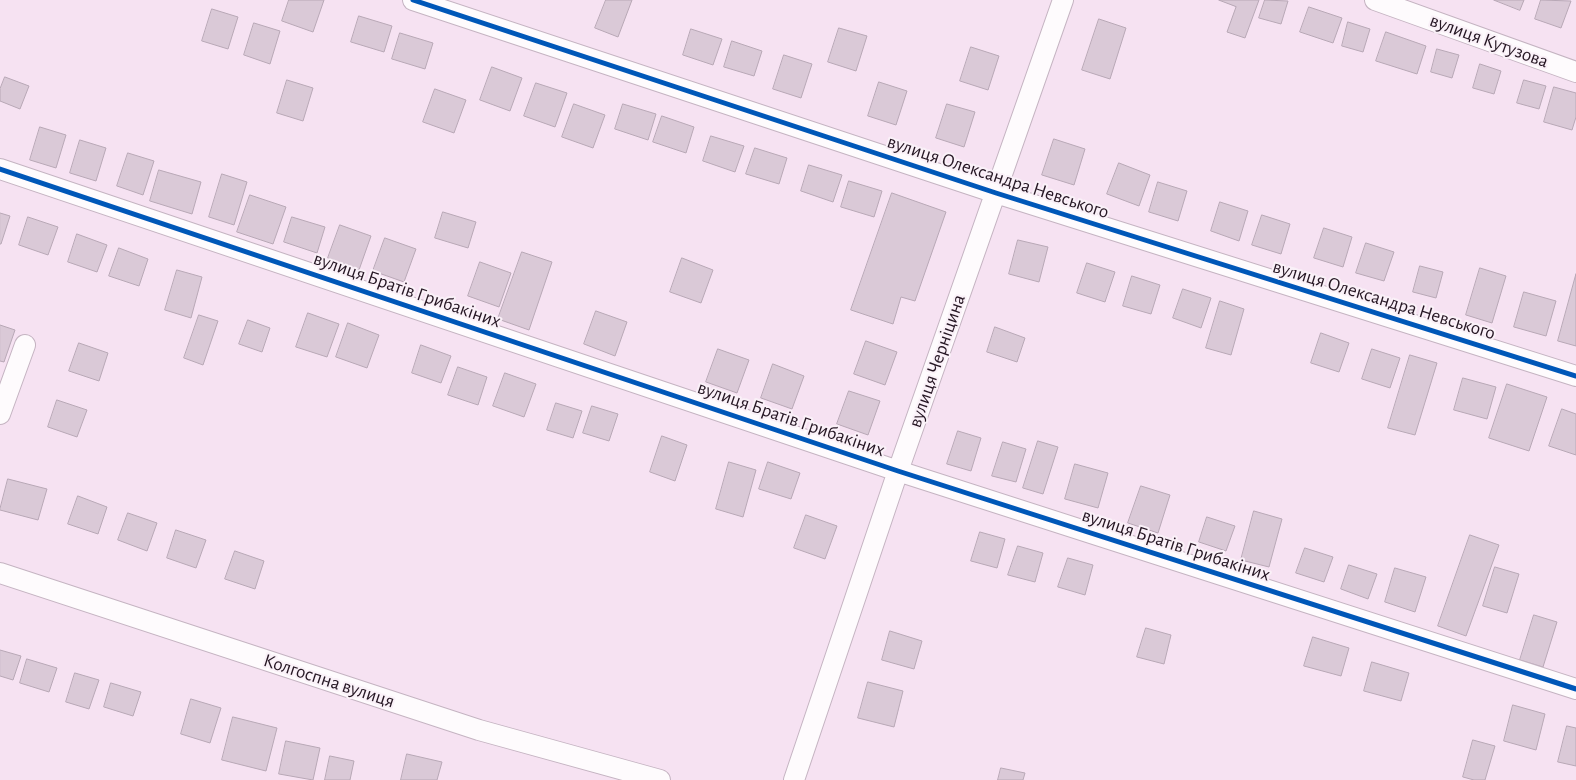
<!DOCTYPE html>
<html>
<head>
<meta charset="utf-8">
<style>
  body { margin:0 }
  canvas { display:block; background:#f6e2f2 }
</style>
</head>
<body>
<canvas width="1576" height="780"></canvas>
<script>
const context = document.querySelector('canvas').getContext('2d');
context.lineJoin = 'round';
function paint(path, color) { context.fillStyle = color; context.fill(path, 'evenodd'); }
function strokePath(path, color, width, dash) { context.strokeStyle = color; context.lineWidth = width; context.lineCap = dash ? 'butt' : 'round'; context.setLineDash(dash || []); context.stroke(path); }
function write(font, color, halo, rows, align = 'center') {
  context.font = font + ' "Alegreya Sans",sans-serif'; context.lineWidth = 4; context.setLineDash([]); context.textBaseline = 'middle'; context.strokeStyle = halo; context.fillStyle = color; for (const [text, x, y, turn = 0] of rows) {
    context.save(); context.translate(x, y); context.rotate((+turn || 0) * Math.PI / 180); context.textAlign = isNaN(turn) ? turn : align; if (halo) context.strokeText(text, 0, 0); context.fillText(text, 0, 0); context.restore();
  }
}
const building = new Path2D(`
  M289 0H324L313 32 282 21Z
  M606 0H632L618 37 595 28Z
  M1219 0H1259L1245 38 1227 32 1236 7Z
  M1265 0 1288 1 1281 24 1259 18Z
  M1494 0H1524L1520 10Z
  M1541 0 1571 1 1561 28 1535 19Z
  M1309 7 1342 18 1333 43 1300 32Z
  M212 9 238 17 228 49 202 41Z
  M359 16 392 26 384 52 351 42Z
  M1099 19 1126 28 1110 79 1082 70Z
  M1348 22 1370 29 1363 52 1342 46Z
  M254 23 280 31 270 64 244 55Z
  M839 28 867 36 856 71 828 62Z
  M691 29 722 39 713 65 683 55Z
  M1386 32 1426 46 1417 74 1376 61Z
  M400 33 433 43 425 69 392 59Z
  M732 41 762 51 754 76 724 67Z
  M971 47 999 56 988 90 960 81Z
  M1437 49 1459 55 1452 78 1431 72Z
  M784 55 812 64 801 98 773 89Z
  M1480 64 1501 71 1494 94 1473 88Z
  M492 67 522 78 510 111 480 100Z
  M5 77 29 86 20 109 0 101V89Z
  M287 80 313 88 303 121 277 113Z
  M1524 80 1546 86 1539 109 1517 103Z
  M879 82 907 91 896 125 868 116Z
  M536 83 567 93 555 127 524 116Z
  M1554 87 1576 93V117L1572 130 1544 122Z
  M435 89 466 100 454 133 423 122Z
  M574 104 605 115 593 148 562 137Z
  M623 104 656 114 648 140 615 129Z
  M947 104 975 112 964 147 936 138Z
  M662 116 694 127 686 153 653 142Z
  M40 127 66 135 56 168 30 160Z
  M711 136 744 146 735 172 703 161Z
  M1054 139 1085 149 1074 185 1042 175Z
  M80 140 106 148 96 181 70 173Z
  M755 148 787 158 779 184 746 174Z
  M128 153 154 161 143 195 117 186Z
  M1119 163 1150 175 1139 206 1107 194Z
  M809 165 842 175 833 202 801 191Z
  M159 170 201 182 192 214 150 201Z
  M222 174 247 182 234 225 209 217Z
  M849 181 882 191 874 217 841 207Z
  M1158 182 1187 191 1178 221 1149 212Z
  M892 193 946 212 915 301 901 297 893 324 851 310Z
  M250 195 286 207 273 244 237 232Z
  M1220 202 1248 211 1239 241 1211 231Z
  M443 212 476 222 468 248 435 238Z
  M0 213 10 216 1 244H0Z
  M1262 215 1290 224 1281 254 1252 245Z
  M28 217 58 227 48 255 19 245Z
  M292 217 325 227 317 253 284 242Z
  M340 225 371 236 359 270 328 258Z
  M1324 228 1352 237 1343 267 1314 258Z
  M77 234 107 245 97 272 68 262Z
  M385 238 416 249 404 282 373 271Z
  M1018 240 1048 247 1039 282 1009 274Z
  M1366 243 1394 252 1384 281 1356 273Z
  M119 248 148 259 139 286 109 276Z
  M522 252 552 262 529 330 498 319Z
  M682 258 713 270 701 303 670 292Z
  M480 262 511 273 499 307 468 296Z
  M1087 263 1115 272 1105 302 1077 293Z
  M1420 266 1443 272 1436 298 1413 292Z
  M1480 268 1506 276 1492 323 1466 315Z
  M177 270 202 277 191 318 165 310Z
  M1576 274V346L1558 341Z
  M1132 276 1160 285 1151 314 1123 306Z
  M1183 289 1211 298 1201 328 1173 318Z
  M1524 292 1556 301 1546 336 1514 327Z
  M1220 301 1244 309 1231 355 1206 348Z
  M596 311 627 322 615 356 584 344Z
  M308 313 339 324 327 357 296 347Z
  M199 315 218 321 203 365 184 358Z
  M248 320 270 328 262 352 239 344Z
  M348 323 379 335 367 368 336 357Z
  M0 325 15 330 4 362 0 361Z
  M995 327 1025 338 1017 362 987 352Z
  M1321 333 1349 343 1339 372 1311 363Z
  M866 341 897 352 885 385 854 374Z
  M79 343 108 353 99 381 69 371Z
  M421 345 451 356 441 383 412 373Z
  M718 349 749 360 737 393 706 382Z
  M1372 349 1400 358 1390 388 1362 379Z
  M1410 355 1437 363 1415 435 1388 428Z
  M773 364 804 376 792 409 761 398Z
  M458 367 487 377 478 405 448 395Z
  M505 373 536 384 524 417 493 406Z
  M1463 378 1496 387 1487 419 1454 410Z
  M1507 384 1547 397 1529 451 1489 438Z
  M849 391 880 401 868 435 837 424Z
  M57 400 87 410 77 437 48 427Z
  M556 403 582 411 573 438 547 430Z
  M592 406 618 414 609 441 583 433Z
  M1562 409 1576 414V455L1549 446Z
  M958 431 981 438 971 471 947 464Z
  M662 436 687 445 675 481 650 472Z
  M1038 441 1058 447 1043 494 1023 488Z
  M1003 442 1026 449 1016 482 992 476Z
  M729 462 756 470 743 517 716 509Z
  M768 462 800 473 791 499 759 489Z
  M1075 464 1108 473 1098 508 1065 499Z
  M8 479 47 489 38 520 0 510Z
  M1141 486 1170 495 1158 533 1128 523Z
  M78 496 107 507 98 534 68 524Z
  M1254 511 1282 519 1269 567 1241 560Z
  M128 513 157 523 147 551 118 540Z
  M806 515 837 526 825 559 794 548Z
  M1207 517 1235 526 1226 551 1199 542Z
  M176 530 206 540 196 568 167 558Z
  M980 532 1005 539 997 568 971 561Z
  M1470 535 1499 545 1466 636 1438 626Z
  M1018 546 1043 553 1035 582 1008 575Z
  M1305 548 1333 557 1324 582 1296 573Z
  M235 551 264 561 255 589 225 579Z
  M1068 558 1093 565 1085 595 1058 587Z
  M1349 565 1377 574 1368 599 1341 589Z
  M1495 567 1519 574 1507 613 1483 606Z
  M1395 568 1426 577 1415 612 1385 602Z
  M1534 615 1557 622 1543 667 1520 660Z
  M1146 628 1171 635 1164 664 1137 657Z
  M890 631 922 641 914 669 882 660Z
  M1313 637 1349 648 1341 676 1304 666Z
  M0 650 21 656 13 680 0 676Z
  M27 659 57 668 49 692 20 683Z
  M1372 662 1409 673 1401 701 1364 691Z
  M75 673 99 680 89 709 66 702Z
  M868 682 903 691 894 727 858 718Z
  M111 683 141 692 133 716 104 707Z
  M191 699 221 708 210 743 181 734Z
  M1513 705 1545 714 1536 750 1504 741Z
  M233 717 277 728 266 771 222 760Z
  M1567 726 1576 728V766L1558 762Z
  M1473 740 1495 746 1485 780H1474L1463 777Z
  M286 741 320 748 313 780 279 774Z
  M407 754 442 762 437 780H401Z
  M330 756 354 761 350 780H325Z
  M1001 768 1025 773 1023 780H998Z`);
const minor = new Path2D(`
  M413 0 996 193 1576 376
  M1375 0 1576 72
  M0 169 898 471 1576 689
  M0 414 25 345
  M0 573 479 730 660 780
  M794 780 898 471 1063 0`);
const cycleway = new Path2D(`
  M413 0 996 193 1576 376
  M0 169 898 471 1576 689`);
const streetNames = [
  ["вулиця Кутузова",1489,41,20],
  ["вулиця Олександра Невського",998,177,18],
  ["вулиця Братів Грибакіних",407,290,19],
  ["вулиця Олександра Невського",1384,300,17],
  ["вулиця Черніцина",937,361,-71],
  ["вулиця Братів Грибакіних",791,419,19],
  ["вулиця Братів Грибакіних",1176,545,18],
  ["Колгоспна вулиця",329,681,18]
];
paint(building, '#dac9d7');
strokePath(building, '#b8a8b6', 1);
strokePath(minor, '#c5b4c2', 22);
strokePath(minor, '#fefbfd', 20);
strokePath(cycleway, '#0057b8', 5);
write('19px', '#251623', '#faf1f8', streetNames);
</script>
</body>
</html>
